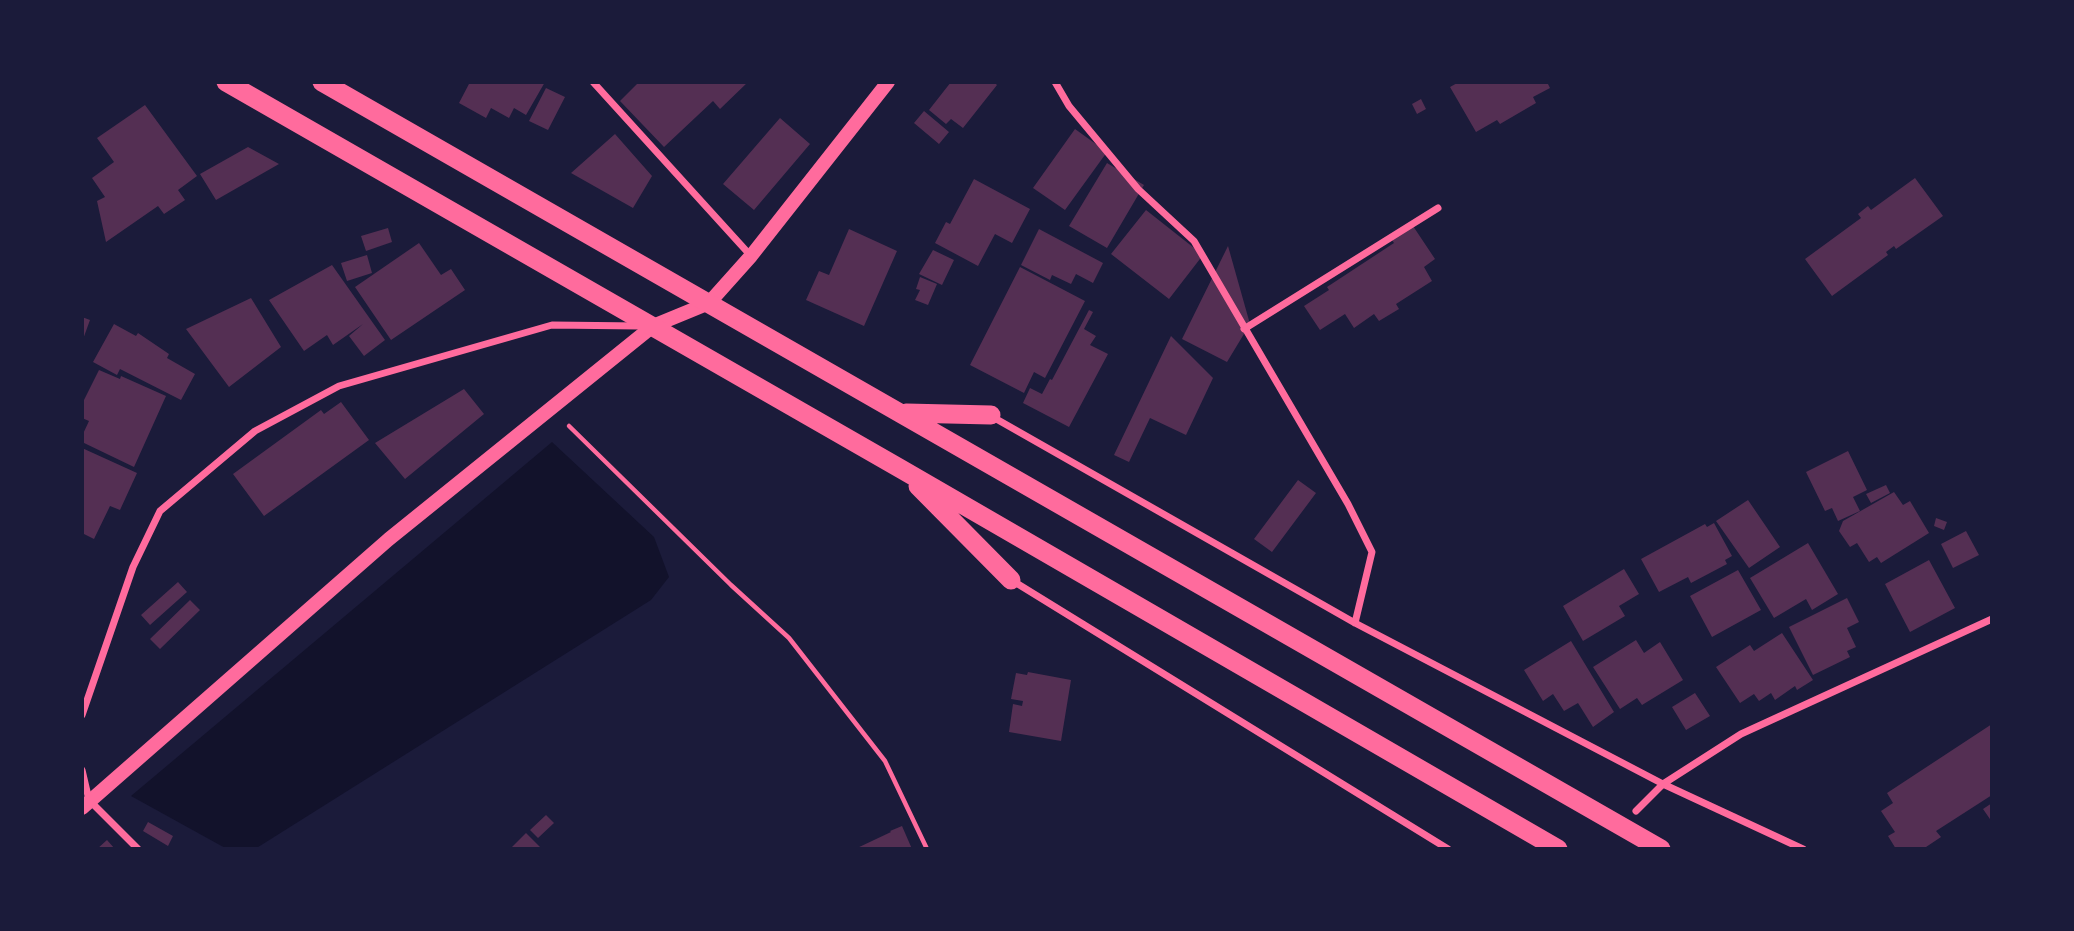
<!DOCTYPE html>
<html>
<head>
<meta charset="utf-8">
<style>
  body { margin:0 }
  #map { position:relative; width:2074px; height:931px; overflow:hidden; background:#1b1b3a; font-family:Barlow,sans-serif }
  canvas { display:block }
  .frame { position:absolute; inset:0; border:84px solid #1b1b3a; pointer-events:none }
</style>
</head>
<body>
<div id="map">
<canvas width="2074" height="931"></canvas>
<div class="frame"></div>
</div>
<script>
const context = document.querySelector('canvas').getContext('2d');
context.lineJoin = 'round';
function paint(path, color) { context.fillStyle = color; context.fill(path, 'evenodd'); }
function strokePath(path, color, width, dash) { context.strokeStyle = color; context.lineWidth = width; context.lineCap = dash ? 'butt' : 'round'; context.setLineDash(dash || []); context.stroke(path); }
const water = new Path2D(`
  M552 442 654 537 669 577 651 600 255 849H227L131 796Z`);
const building = new Path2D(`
  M470 82H545L526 115 514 108 509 118 491 108 486 118 459 103Z
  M639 82H748L720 109 713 101 664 147 620 101Z
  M951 82H994L997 85 963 128 951 119 946 124 929 110Z
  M1459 82H1547L1550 88 1533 97 1536 103 1500 124 1497 120 1476 132 1450 87Z
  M546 88 565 97 548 130 529 121Z
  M1421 99 1426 109 1417 114 1412 104Z
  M145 105 197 176 178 190 185 200 164 214 158 206 106 242 97 201 105 197 92 178 114 162 97 138Z
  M924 111 949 132 939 144 914 123Z
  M780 118 810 144 754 210 723 184Z
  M1075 129 1107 152 1065 210 1033 188Z
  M615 134 652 176 633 208 571 173Z
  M248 147 279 164 216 200 200 174Z
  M1107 163 1144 185 1107 248 1069 226Z
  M1915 178 1943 216 1896 249 1894 246 1886 252 1888 255 1832 296 1805 259 1861 218 1858 214 1868 206 1871 210Z
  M974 179 1030 209 1012 243 995 234 978 266 935 243 946 222 950 224Z
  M1146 210 1203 255 1169 299 1111 254Z
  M1413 226 1435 259 1424 267 1432 281 1396 304 1399 309 1379 321 1374 314 1354 328 1345 314 1320 330 1304 306 1329 290 1327 287 1394 243 1392 240Z
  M388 228 392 242 366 251 361 236Z
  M849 229 897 251 864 326 806 300 819 271 829 275Z
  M1039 229 1103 263 1093 283 1076 274 1071 284 1052 275 1050 280 1021 265Z
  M419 243 441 275 451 269 465 290 391 340 355 287Z
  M1228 246 1250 324 1227 362 1182 339Z
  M933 250 954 260 942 285 919 274Z
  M367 255 372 273 347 281 341 263Z
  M332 265 385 340 364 356 349 336 363 324 333 345 327 335 304 351 269 300Z
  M1020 267 1085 301 1045 378 1034 372 1024 393 970 365Z
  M920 277 937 284 928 305 915 300 920 290 916 289Z
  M251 298 281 347 229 387 186 329Z
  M1089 310 1093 312 1084 329 1096 336 1090 345 1108 354 1069 427 1023 403 1030 388 1042 394 1050 379 1052 380Z
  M82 317 90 320 82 342Z
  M114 324 136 336 138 333 169 354 167 358 195 374 181 400 120 369 117 375 93 362Z
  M1171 336 1213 378 1186 435 1150 418 1129 462 1114 455Z
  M99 370 120 379 121 376 166 396 134 467 82 442V436L89 421 82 418V404Z
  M464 389 484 414 405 479 375 443Z
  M341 402 369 440 264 516 233 474 321 410 324 414Z
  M82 448 137 473 120 510 110 506 94 539 82 533Z
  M1848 451 1867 490 1853 497 1860 511 1838 521 1832 508 1825 511 1806 472Z
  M1298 480 1316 493 1272 552 1254 539Z
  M1886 485 1890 493 1871 503 1866 494Z
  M1894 492 1903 505 1910 501 1929 533 1881 563 1877 557 1869 562 1857 543 1850 547 1839 531 1843 521Z
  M1748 500 1780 547 1749 568 1716 521Z
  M1936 518 1947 522 1944 530 1934 526Z
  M1714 523 1732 556 1725 560 1727 564 1691 583 1688 577 1659 592 1641 559 1705 524 1707 527Z
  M1966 531 1979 555 1953 568 1941 544Z
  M1808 543 1838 594 1812 610 1806 599 1774 618 1750 578Z
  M1929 560 1955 608 1910 632 1885 584Z
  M1624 569 1639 594 1619 606 1625 616 1583 641 1563 606Z
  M1738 570 1761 610 1712 637 1690 596Z
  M178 582 187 592 150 625 141 615Z
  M1847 598 1859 622 1847 628 1856 647 1847 651 1850 657 1813 675 1789 627Z
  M190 600 200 610 160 649 150 639Z
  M1782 633 1813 680 1797 690 1795 686 1775 700 1771 693 1759 701 1754 694 1740 703 1716 667 1750 645 1754 651Z
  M1636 640 1644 653 1660 642 1683 680 1642 705 1637 698 1620 709 1593 667Z
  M1571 641 1614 712 1593 727 1578 703 1564 711 1553 694 1543 701 1524 670Z
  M1028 672 1071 680 1061 741 1009 732 1013 704 1022 706 1023 701 1011 699 1016 673 1027 675Z
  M1695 693 1710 716 1686 730 1672 707Z
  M1992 724V795L1936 831 1941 837 1923 849H1896L1888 836 1895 832 1881 811 1893 803 1887 793Z
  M1992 803V822L1983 809Z
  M546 815 554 823 538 838 530 830Z
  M148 822 173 836 168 846 143 831Z
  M902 826 912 849H855L891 832 890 831Z
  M526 833 542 849H510Z
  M107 840 115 849H97Z`);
const path = new Path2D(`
  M569 426 731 585 789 638 885 761 927 849`);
const minor = new Path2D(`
  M593 82 751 256
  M1055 82 1069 106 1138 189 1194 241 1348 504 1372 552 1355 623
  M1244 329 1438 208
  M991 416 1355 623 1663 784 1803 849
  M1013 581 1448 849
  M82 715 133 567 160 511 255 431 339 386 552 325 640 326
  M82 770 89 800 138 849
  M1636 811 1663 784 1741 734 1992 619`);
const secondary = new Path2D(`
  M82 808 389 539 653 326 709 303 751 256 888 82`);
const trunk = new Path2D(`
  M226 82 901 469 1558 849
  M322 82 1661 849
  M906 413 991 415
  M918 486 1011 580`);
paint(water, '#12122b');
paint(building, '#542f53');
strokePath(path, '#ff6b9d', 4.5);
strokePath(minor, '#ff6b9d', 7);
strokePath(secondary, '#ff6b9d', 14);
strokePath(trunk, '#ff6b9d', 19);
</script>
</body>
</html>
